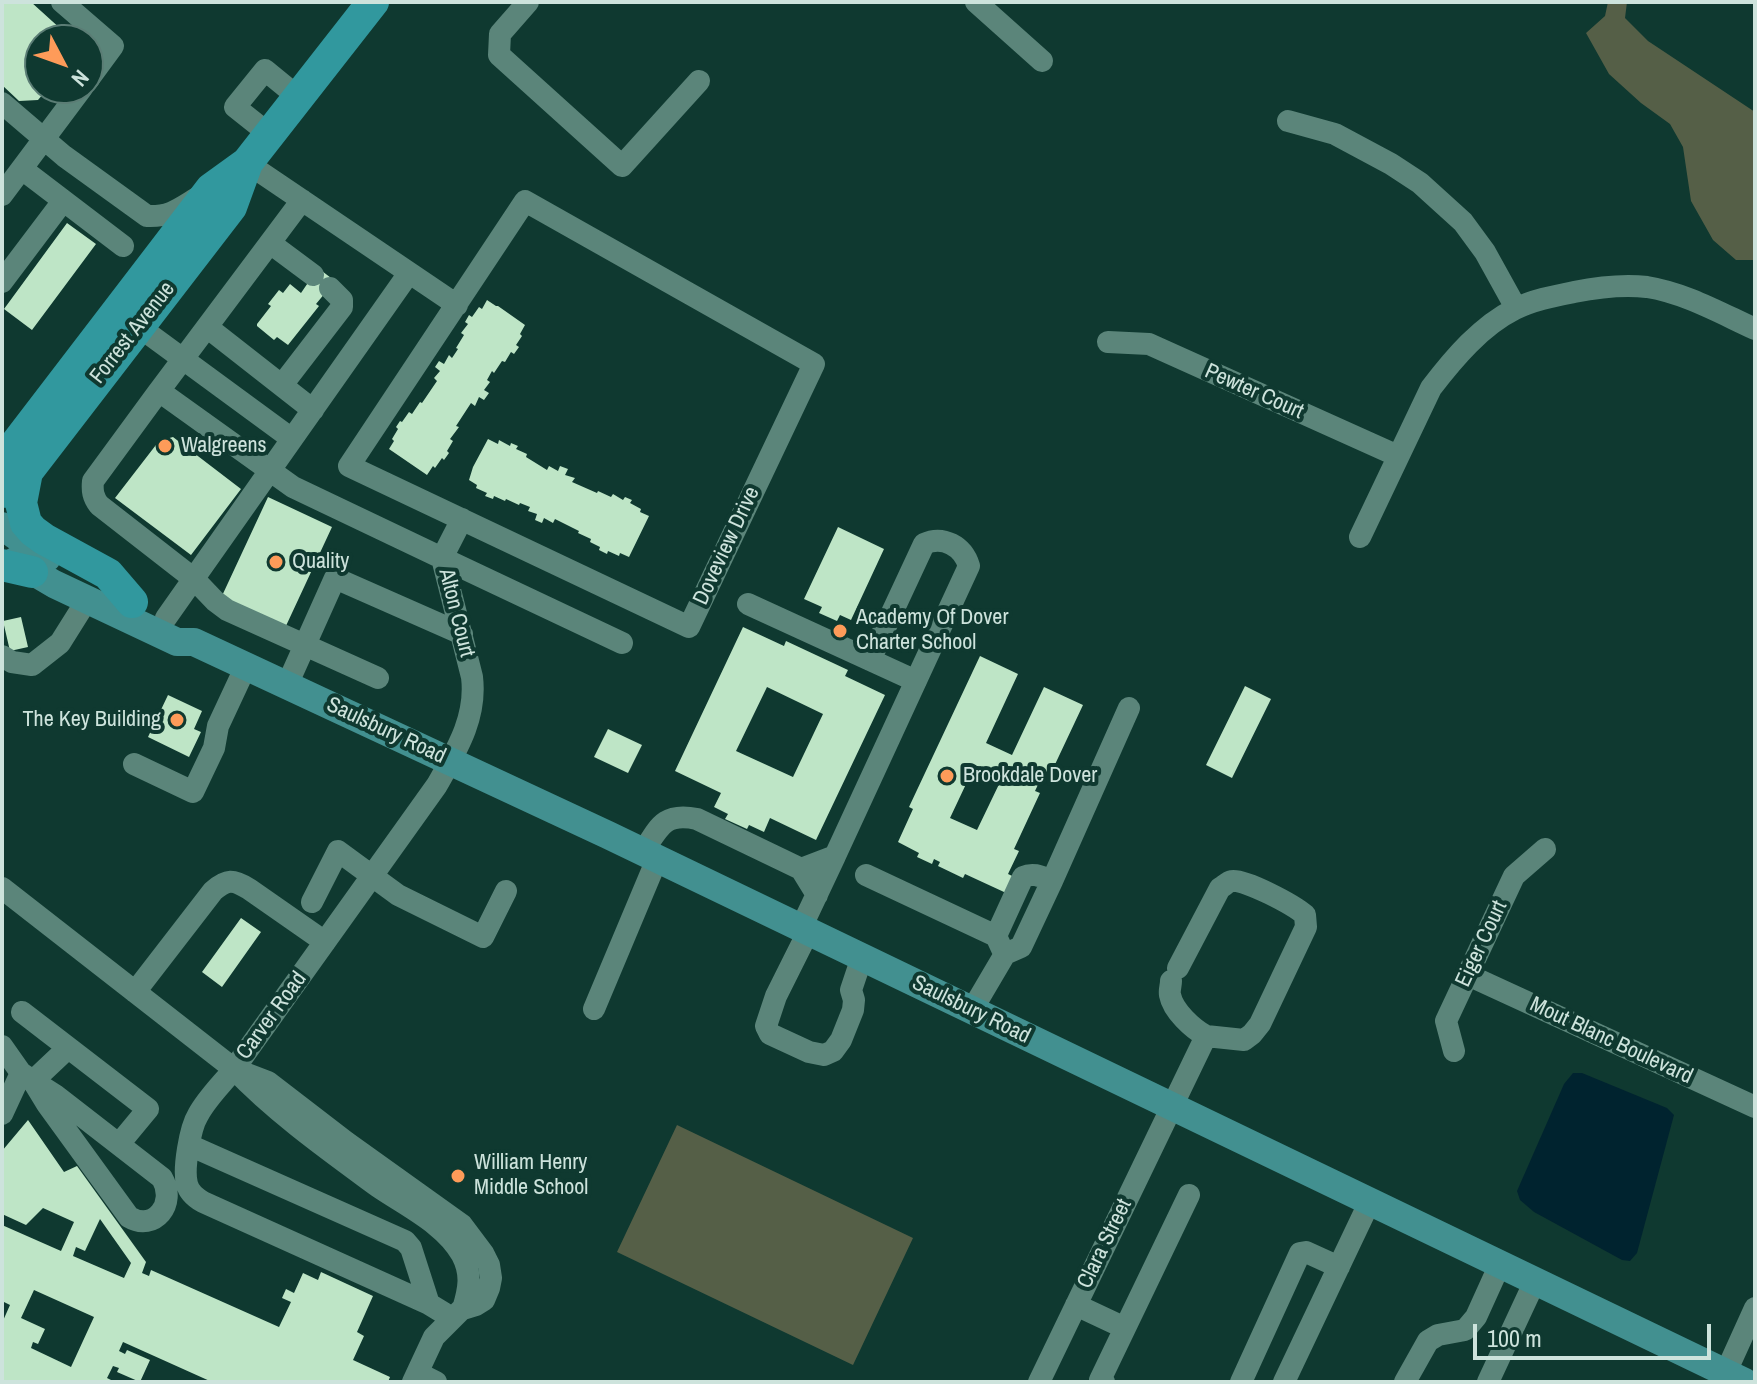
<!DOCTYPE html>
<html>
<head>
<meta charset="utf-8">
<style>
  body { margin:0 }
  #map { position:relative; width:1757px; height:1384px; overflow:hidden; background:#0f3930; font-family:"Archivo Narrow",sans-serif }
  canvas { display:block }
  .frame { position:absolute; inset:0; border:4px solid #cde3dc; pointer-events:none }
  .north { position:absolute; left:24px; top:24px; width:80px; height:80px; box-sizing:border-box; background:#0f3930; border:2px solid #5b7d75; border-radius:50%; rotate:131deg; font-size:22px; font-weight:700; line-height:32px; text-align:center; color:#cde3dc }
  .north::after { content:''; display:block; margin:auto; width:28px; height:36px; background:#fe9b59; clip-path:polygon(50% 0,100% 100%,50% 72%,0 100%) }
  .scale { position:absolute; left:1473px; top:1324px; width:238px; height:36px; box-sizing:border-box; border:4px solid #cde3dc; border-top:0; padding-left:10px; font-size:24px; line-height:28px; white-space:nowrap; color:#cde3dc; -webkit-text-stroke:6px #0f3930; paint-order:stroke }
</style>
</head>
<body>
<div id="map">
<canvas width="1757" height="1384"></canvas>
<div class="frame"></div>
<div class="north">N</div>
<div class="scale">100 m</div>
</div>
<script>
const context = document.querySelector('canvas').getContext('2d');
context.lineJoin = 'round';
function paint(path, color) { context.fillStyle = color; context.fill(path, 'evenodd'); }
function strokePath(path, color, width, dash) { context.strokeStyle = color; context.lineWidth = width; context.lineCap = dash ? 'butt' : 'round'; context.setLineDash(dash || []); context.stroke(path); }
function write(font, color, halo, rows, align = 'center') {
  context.font = font + ' "Archivo Narrow",sans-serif'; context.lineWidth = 8; context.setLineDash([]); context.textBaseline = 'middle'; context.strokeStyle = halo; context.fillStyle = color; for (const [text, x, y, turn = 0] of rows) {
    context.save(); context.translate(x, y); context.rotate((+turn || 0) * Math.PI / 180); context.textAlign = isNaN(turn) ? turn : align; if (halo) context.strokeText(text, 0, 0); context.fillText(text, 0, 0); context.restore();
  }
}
const green = new Path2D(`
  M1608 2H1627L1625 18 1648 41 1755 112V260H1736L1713 240 1691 201 1683 147 1670 124 1641 103 1609 74 1586 33 1605 16Z
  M677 1125 913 1238 853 1365 617 1252Z`);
const water = new Path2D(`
  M1573 1073H1582L1667 1108 1674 1115 1637 1253 1630 1261 1622 1260 1534 1212 1520 1200 1517 1191 1564 1084Z`);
const building = new Path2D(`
  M2 2H31L73 40H40V88H48L38 100 19 101 2 85Z
  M67 223 96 244 32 330 4 309Z
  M318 268 335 281 316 304 319 306 288 345 277 337 274 340 257 326V324L271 306 268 304 279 290 283 293 290 284 301 293Z
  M487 300 496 306H498L525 325 520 334 522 336 516 345 519 347 514 354 511 352 505 362 502 361 494 373 492 371 487 380 490 382 484 390 489 393 484 400 479 397 475 406 471 403 456 426 459 427 450 439 453 441 447 451 449 453 444 460 442 458 435 468 433 466 427 475 389 449 394 441 392 439 398 429 396 427 400 421 402 422 409 412 412 414 420 402 422 403 437 381 434 378 440 371 435 367 439 361 444 364 449 355 452 358 458 349 456 348 464 335 461 333 468 324 465 322 469 315 472 317 479 307 482 309Z
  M173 437 241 489 191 555 115 498 159 441Z
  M488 439 498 444 499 440 510 446 511 443 518 446 516 449 527 454 526 457 547 470 549 466 558 471 560 466 568 469 565 475 575 478 572 482 597 493 598 491 611 497 613 494 623 500 625 497 632 500 630 503 641 509 640 512 649 516 629 557 620 553 619 556 608 551 607 554 599 550 600 547 590 542 591 539 578 533 579 531 555 519 553 523 544 518 542 523 535 520 537 514 528 511 530 507 520 503 519 505 506 499 505 501 494 496 493 499 485 496 487 493 476 488 477 485 469 480 473 467Z
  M268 497 332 527 285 628 221 598Z
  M838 527 884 549 851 620 840 615 837 621 819 613 822 607 804 599Z
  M21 617 28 647 10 651 3 621Z
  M743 627 784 646 786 641 848 670 845 676 885 695 816 840 770 818 764 832 749 825 747 829 725 819 728 814 714 807 721 793 675 771ZM767 687 823 714 793 777 736 751Z
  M980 656 1018 674 986 743 1012 755 1044 687 1083 705 1050 775 1044 772 1035 791 1040 793 1014 849 1019 851 1008 874 1025 882 1017 898 965 874 963 878 938 866 940 862 934 859 932 864 917 857 919 853 898 842 913 809 909 807ZM975 765 1002 778 977 830 950 818Z
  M1245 686 1271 699 1232 778 1206 765Z
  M168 695 202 711 194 729 201 732 189 757 148 737Z
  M608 729 642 745 628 773 594 757Z
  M241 918 261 932 222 987 202 972Z
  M28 1120 64 1172 77 1166 146 1262 142 1273 149 1276 151 1270 279 1327 291 1302 282 1298 286 1289 294 1293 303 1273 318 1280 321 1272 373 1296 357 1332 364 1336 353 1360 390 1377 388 1382H212L123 1342 119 1351 125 1354 127 1350 150 1360 140 1382 117 1372 119 1368 113 1366 107 1378 115 1382H2V1323L10 1305 2 1301V1225L61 1251 74 1222 43 1208 26 1225 2 1214V1151ZM100 1219 131 1263 124 1278 73 1256 76 1247 85 1251ZM34 1290 94 1317 71 1367 31 1348 33 1342 38 1344 45 1329 21 1318Z`);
const minor = new Path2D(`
  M62 2 113 46 88 80
  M528 2 500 34 499 55 622 166 699 81
  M976 2 1042 61
  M2 103 64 156 147 216C170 217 179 209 197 198
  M1288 121 1335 134 1391 164 1420 183 1463 222 1485 252 1516 308
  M269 134 235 107 265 70 298 97
  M247 163 457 305
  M22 169 123 246
  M2 195 82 88
  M525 201 814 364 689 627 349 466Z
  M270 243 313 275
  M2 282 63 201
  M138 326 292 439
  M207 327 313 410
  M1108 342 1149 344 1398 456
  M282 385 342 307V300L330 288
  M159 391 302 200
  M462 519 442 558 622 643
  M1360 537 1431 388C1454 358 1481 326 1515 309 1533 300 1554 296 1574 292 1599 287 1622 284 1647 287 1685 293 1720 313 1755 329
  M748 604 916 681
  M166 618 409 273
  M2 656 12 662 32 665 60 643 87 600
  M287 685 335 578 462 634
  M134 764 193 792 214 748 218 726 246 666
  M643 852C659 827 664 812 697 819L801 869 817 895
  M835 856 969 566C963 546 943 535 924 544L870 660
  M866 875 996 936
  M2 888 234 1069 437 785C456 751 477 718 472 677L442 558 293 487 159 391 93 481C92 491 93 497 99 505L194 579 215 601 227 610 378 678
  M312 902 338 851 398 895 483 937 506 891
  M801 928 835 856 801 869
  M808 932 776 996 766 1026 770 1034 809 1052 824 1055 833 1051 841 1040 853 1010 854 1000 851 990 862 957
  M1002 949 996 936 1023 877C1034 872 1042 877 1052 881
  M1468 975 1755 1107
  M1171 981C1171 986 1169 990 1170 995 1173 1011 1193 1029 1206 1036
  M135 992 213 891C227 879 233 879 249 889L325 942
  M594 1009 657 859
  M972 1010 1005 954 1021 947 1052 881 1129 708
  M22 1012 148 1109 119 1144
  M2 1046 21 1073 33 1081 68 1048
  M1454 1051 1446 1021 1514 876 1545 849
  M234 1069 268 1082 346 1142 462 1225 483 1253 489 1265 491 1278 489 1288 484 1300 476 1305 463 1309C469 1289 472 1274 462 1255 445 1224 406 1206 377 1186 328 1150 276 1113 234 1069Z
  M234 1069C222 1084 207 1098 198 1115 190 1128 183 1169 187 1184 189 1193 196 1198 203 1202L429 1304 452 1318
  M33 1081 55 1095 162 1178C177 1204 154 1232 129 1217L47 1104Z
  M2 1114 21 1073
  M189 1145 405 1241 411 1248 429 1304
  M1076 1305 1125 1328
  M1726 1372 1755 1308
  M418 1373 436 1382
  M413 1382 434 1337 462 1309
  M1039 1382 1206 1036 1244 1040 1252 1034 1260 1024 1306 927 1305 915C1294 905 1245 879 1232 881 1227 882 1224 886 1220 888L1178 968
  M1104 1382 1100 1380 1189 1195
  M1241 1382 1300 1253 1306 1252 1339 1267
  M1284 1382 1370 1201
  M1405 1382 1428 1341 1438 1335 1465 1330 1476 1317 1500 1264
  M1488 1382 1535 1281`);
const major = new Path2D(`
  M2 526 47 558
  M15 561 54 584 177 642H194L608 835 1745 1382`);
const highway = new Path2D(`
  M2 465 5 458 211 189 247 163 373 2
  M27 472 21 503 26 523 33 531 44 539 108 574 132 602
  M2 492 27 472 231 207 247 163
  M2 565 32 572`);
const markers = [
  [165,446,8,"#fe9b59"],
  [276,562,8,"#fe9b59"],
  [840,631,8,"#fe9b59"],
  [177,720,8,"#fe9b59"],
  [947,776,8,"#fe9b59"],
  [458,1176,8,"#fe9b59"]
];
const streetNames = [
  ["Forrest Avenue",133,333,-52],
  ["Pewter Court",1254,392,24],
  ["Doveview Drive",727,546,-65],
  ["Alton Court",456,613,76],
  ["Saulsbury Road",386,731,25],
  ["Eiger Court",1482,944,-65],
  ["Saulsbury Road",971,1010,26],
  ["Carver Road",272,1016,-54],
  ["Mout Blanc Boulevard",1611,1041,25],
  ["Clara Street",1105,1244,-64]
];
const poiNames = [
  ["Walgreens",181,446],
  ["Quality",292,562],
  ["Academy Of Dover",856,618],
  ["Charter School",856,643],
  ["The Key Building",161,720,"right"],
  ["Brookdale Dover",963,776],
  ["William Henry",474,1163],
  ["Middle School",474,1188]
];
paint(green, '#555f47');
paint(water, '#00232f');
paint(building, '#bee5c6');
strokePath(minor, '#5b857a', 22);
strokePath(major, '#429090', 28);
strokePath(highway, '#31989e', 32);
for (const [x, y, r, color] of markers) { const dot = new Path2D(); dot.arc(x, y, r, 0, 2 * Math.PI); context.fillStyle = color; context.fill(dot); strokePath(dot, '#0f3930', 3); }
write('22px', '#cde3dc', '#0f3930', streetNames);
write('22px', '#cde3dc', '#0f3930', poiNames, 'left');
</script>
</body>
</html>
